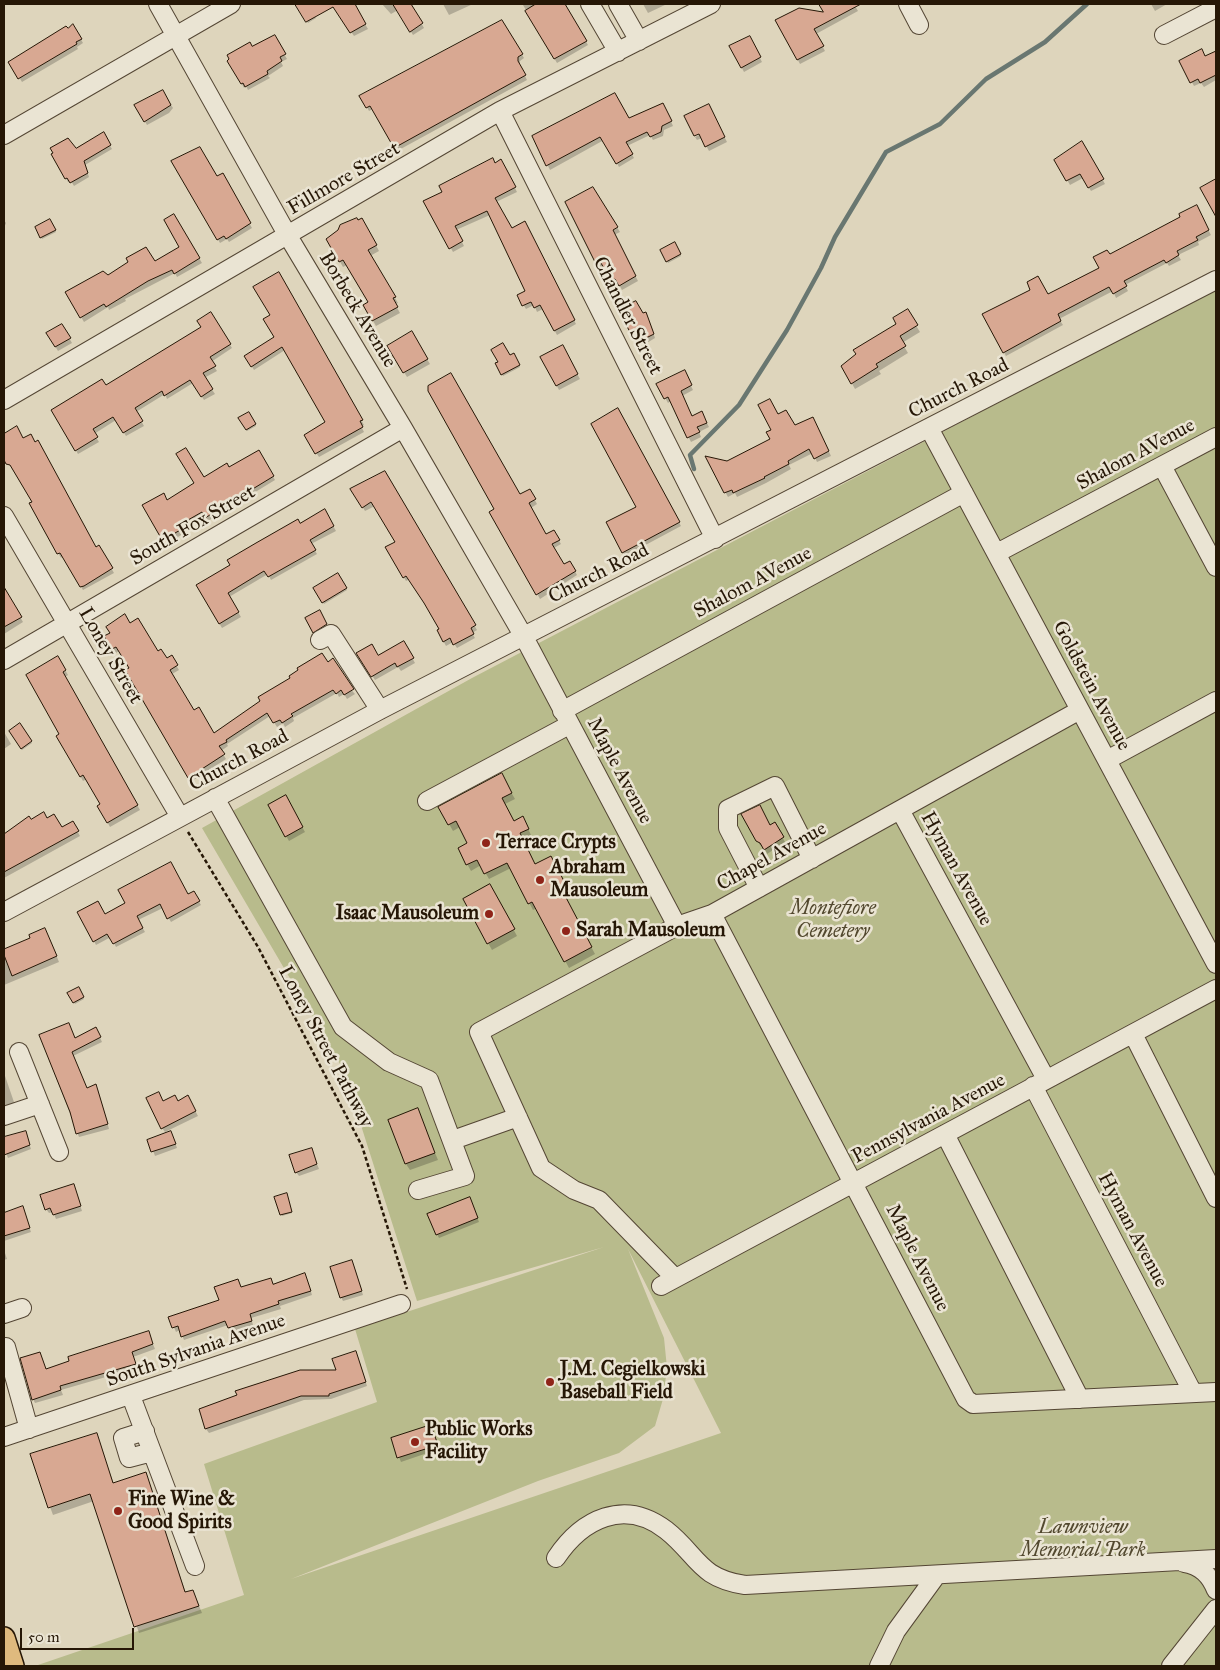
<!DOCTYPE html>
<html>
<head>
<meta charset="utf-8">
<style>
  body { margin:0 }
  #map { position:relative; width:1220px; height:1670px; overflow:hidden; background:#ded5bc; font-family:"IM FELL Great Primer",serif }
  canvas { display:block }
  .frame { position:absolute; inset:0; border:5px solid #261706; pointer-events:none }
  .scale { position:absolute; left:20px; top:1628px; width:114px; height:22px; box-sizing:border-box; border:2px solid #261706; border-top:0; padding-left:6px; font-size:15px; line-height:18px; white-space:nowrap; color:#261706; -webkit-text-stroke:4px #eae4d3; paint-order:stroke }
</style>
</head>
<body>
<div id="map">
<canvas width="1220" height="1670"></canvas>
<div class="frame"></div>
<div class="scale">50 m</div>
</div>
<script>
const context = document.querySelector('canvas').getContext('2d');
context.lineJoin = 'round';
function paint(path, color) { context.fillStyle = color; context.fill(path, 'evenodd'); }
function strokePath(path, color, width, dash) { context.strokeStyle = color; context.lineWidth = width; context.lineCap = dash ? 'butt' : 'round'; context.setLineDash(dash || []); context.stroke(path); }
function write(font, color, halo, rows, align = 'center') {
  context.font = font + ' "IM FELL Great Primer",serif'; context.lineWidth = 5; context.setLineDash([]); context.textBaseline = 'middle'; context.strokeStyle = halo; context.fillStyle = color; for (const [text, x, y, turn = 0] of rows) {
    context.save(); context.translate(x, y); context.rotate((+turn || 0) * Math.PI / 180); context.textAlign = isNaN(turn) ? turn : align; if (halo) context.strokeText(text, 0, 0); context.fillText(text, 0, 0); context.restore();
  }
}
const green = new Path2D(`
  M1216 289V1666H35L244 1595 204 1464 377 1402 355 1329 604 1247 417 1301 343 1069 202 828 472 678ZM628 1249 721 1433 291 1579 538 1481 619 1453 655 1426 663 1399 667 1368 664 1338Z`);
const shadow = new Path2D(`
  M303 4H308L316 18 308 23 298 6Z
  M332 4H353L368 29 354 36Z
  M382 4H410L424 28 413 35 398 10 391 14Z
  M443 4H473L449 15Z
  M525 4H564L588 45 557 63 523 5Z
  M643 4H667L648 13Z
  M820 4H854L858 11 816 34 825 51 800 64 777 21 825 14Z
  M1151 4H1167L1155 11Z
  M502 22 524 58 520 61V66L527 80 397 151 373 109 369 111 361 96Z
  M73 26 83 43 77 47 78 49 22 82 10 63Z
  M274 37 287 59 281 62 283 66 268 76 270 78 248 90 246 86 244 88 229 61Z
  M749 37 762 62 744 72 731 47Z
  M1216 52V80L1204 87 1201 83 1194 86 1181 62 1205 58Z
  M162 91 173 108 169 113 147 125 136 106Z
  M665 108 673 126 664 130 663 136 653 140 650 135 627 146 634 158 619 167 604 140 550 170 534 137 629 120Z
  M711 110 727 142 709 151 702 138 697 140 695 137 705 132Z
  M103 134 112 149 85 165 89 177 74 186 71 181 68 182 53 155 76 149Z
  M1082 143 1105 184 1091 191 1083 178 1070 185 1056 160Z
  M173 161 216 178 222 175 252 228 229 242 227 239 220 243Z
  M501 161 517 192 496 202 511 229 524 222 576 324 557 335 543 309 537 312 534 305 526 309 518 296 527 291 490 215 456 230 464 246 453 252 425 202Z
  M593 188 620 232 614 235 638 281 622 290 618 283 615 285 605 267 600 269 567 202Z
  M1196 207 1211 235 1198 242 1199 245 1178 255 1181 260 1169 266 1167 263 1125 285 1128 291 1116 298 1113 291 1059 319 1063 325 1006 356 984 314 1047 296 1100 269 1109 256 1182 217Z
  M174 216 202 263 177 277 175 273 125 299 126 301 109 310 108 307 84 322 67 293 154 263 181 248Z
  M362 219 379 251 370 256 398 303 395 304 400 313 376 326 364 305 369 302 347 265 343 267 327 239 339 231Z
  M4 220 6 223 4 228Z
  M50 221 56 232 42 239 36 228Z
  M674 244 681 256 668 263 662 250Z
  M279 274 364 425 361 426 364 432 319 457 305 436 326 423 285 350 254 370 246 357 275 337 271 316Z
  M620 311 648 318 655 338 642 346 636 335 633 336Z
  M907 311 920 332 902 343 908 353 879 371 881 374 855 389 843 367 898 324Z
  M211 314 232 348 211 362 217 371 204 378 215 394 204 400 193 383 167 399 165 394 136 412 144 426 126 436 116 420 94 434 99 442 78 454 53 410 105 387 202 327Z
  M62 326 72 343 58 351 48 334Z
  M411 333 430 364 407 377 388 346Z
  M562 347 580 379 559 390 542 358Z
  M514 355 520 367 503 376 496 364Z
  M684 372 693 390 682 396 692 417H704L709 427 699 432 701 437 691 442 671 401 668 403 658 385Z
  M617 410 681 526 625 556 607 523 637 507Z
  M249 414 256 426 247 431 240 419Z
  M778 416 795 427 815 422 831 456 817 462 813 453 789 465 791 469 766 483 737 497 735 493 728 497 707 458 727 463 771 439Z
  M16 428 23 440 34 443 96 548 99 547 114 573 83 590 63 556 61 558 30 504 33 502 4 456V435Z
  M259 451 275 480 208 521 205 515 183 529 185 533 176 538 179 542 168 548 144 506 167 501 204 479 228 468Z
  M384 473 477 630 472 633 475 638 457 648 453 642 446 646 438 631 441 629 410 579 406 581 387 548 396 542 375 506 365 511 352 489Z
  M529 490 537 504 531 508 546 536 553 531 561 544 554 548 564 566 570 562 577 575 540 599 491 512Z
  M325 511 336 531 311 544 317 554 271 580 268 574 229 597 241 617 222 628 197 586Z
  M338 575 347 590 324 604 315 588Z
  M4 589 23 622 4 634Z
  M320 612 327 626 315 633 307 619Z
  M130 624 166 660 171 657 179 670 172 674 193 711 213 735 327 664 355 694 347 699 344 694 339 697 337 693 293 718 294 721 285 727 283 723 277 727 270 716 227 744 228 746 221 751 226 759 192 781 127 671 131 668 120 650 116 653 106 637Z
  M404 643 415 663 401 671 398 667 375 680 357 653 378 657Z
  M58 658 68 675 65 677 140 810 110 827 99 807 102 805 87 779 83 781 58 736 61 735Z
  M20 725 32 743 22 750 11 731Z
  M4 732 11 744 4 749Z
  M501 775 515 799 505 804 514 822 526 824 531 835 522 840 535 866 554 864 568 891 563 894 595 954 569 968 537 908 533 910 511 868 489 879 481 865 471 871 459 849 469 844 460 827 453 831 440 808Z
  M285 797 305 832 289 841 269 806Z
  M743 815 770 826 775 824 785 842 767 854 764 847 760 845Z
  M29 818 31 821 47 820 62 829 72 822 80 836 4 878V835Z
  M490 886 517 936 492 950 464 900Z
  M193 892 201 905 171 922 163 908 138 920 145 932 116 947 111 937 96 945 79 913 104 916 127 904 188 896Z
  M48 935 59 962 4 985V951Z
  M78 989 84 999 75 1004 69 993Z
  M96 1029 102 1042 73 1056 87 1090H98L109 1129 79 1137 40 1036 75 1039Z
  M4 1073 15 1105 4 1109Z
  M190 1101 198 1116 165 1132 162 1128 163 1102Z
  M417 1110 438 1160 410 1170 406 1164Z
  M25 1133 31 1149 8 1158 4 1148V1139Z
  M173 1137 177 1148 155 1156 149 1140Z
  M313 1154 319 1169 299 1176 296 1172Z
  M75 1190 82 1211 56 1219 53 1212 49 1213 46 1209Z
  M287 1196 292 1213 282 1216 276 1198Z
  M472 1203 479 1222 439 1238 437 1234Z
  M22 1208 31 1232 4 1241V1214Z
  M4 1250 7 1259 4 1260Z
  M354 1266 363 1295 343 1301 341 1297Z
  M307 1279 312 1295 280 1306 281 1309 251 1318 253 1325 231 1332 228 1325 184 1340 180 1330 176 1332 170 1318 220 1301 241 1288Z
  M150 1337 155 1349 133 1357 137 1368 61 1390 63 1395 35 1403 33 1399 40 1353 46 1370Z
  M358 1357 367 1386 331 1399 304 1400 209 1433 206 1429 200 1412 238 1396 338 1371Z
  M433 1430 439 1449 401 1462 392 1439Z
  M96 1434 114 1484 145 1474 186 1593 193 1591 202 1613 139 1633 94 1501 53 1515 31 1455Z`);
const stream = new Path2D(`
  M694 469 690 455 739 405 787 330 821 268 835 237 886 152 940 124 986 79 1045 42 1087 4`);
const building = new Path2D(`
  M295 4H355L366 24 350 33 333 7 306 22Z
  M393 4H411L423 23 410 32Z
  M536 4H565L587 41 554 59 525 11Z
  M819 4H861L814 29 824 46 797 60 775 20 799 8 823 12Z
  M502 20 523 54 518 57V61L526 75 394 148 370 106 366 108 359 96Z
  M73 24 82 39 76 42 77 44 18 79 8 62 66 26 68 28Z
  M275 35 286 54 280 57 282 61 267 71 268 74 245 87 243 83 241 84 227 61 229 59 227 55 250 42 252 46Z
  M750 36 761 57 741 68 729 46Z
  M1202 49 1205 56 1216 51V75L1200 83 1198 79 1190 83 1179 61Z
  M163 90 171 105 144 122 134 105Z
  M615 93 629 118 663 103 672 121 662 126 661 132 650 137 647 132 626 142 633 154 616 164 600 137 546 166 532 136Z
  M709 104 725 137 705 147 699 134 694 136 684 116Z
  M104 132 111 145 84 161 88 173 70 183 67 178 65 179 51 154 53 153 50 148 68 138 76 148Z
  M1082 141 1104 179 1088 188 1080 174 1066 181 1054 160Z
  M200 147 217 176 223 173 251 223 226 239 224 236 217 240 171 161Z
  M493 158 495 163 501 159 516 187 495 198 512 228 525 221 575 320 554 331 540 305 534 308 531 302 522 306 517 295 525 291 487 211 455 226 463 241 449 249 423 201 442 192 439 186Z
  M1216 179V217L1200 188Z
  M593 187 618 227 613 230 636 276 619 286 615 279 611 281 601 263 597 266 565 202Z
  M1197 205 1209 230 1196 237 1198 240 1177 251 1179 255 1166 263 1164 260 1124 281 1127 286 1113 294 1109 287 1058 314 1061 321 1003 353 982 314 1030 290 1027 282 1038 276 1048 294 1099 268 1093 257 1107 250 1110 254 1180 217 1179 214Z
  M174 214 200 258 174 274 172 270 148 281 106 307 104 304 80 318 65 292 103 271 108 275 128 262 126 258 146 247 155 261 179 247 164 220Z
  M357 218 358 220 362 218 377 245 368 250 396 297 393 298 398 307 372 321 363 305 368 302 343 260 339 262 326 239 338 230 340 225Z
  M50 219 56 230 40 238 35 227Z
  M675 242 681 254 666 262 660 250Z
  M279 272 363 420 360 421 363 427 315 454 304 435 325 422 282 347 251 367 244 356 274 337 263 319 270 315 253 287Z
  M636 301 643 313 646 312 654 334 638 342 632 331 630 332 618 310Z
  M908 309 918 325 900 336 906 346 876 364 878 367 851 384 841 366 856 354 853 350 896 324 893 318Z
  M211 312 231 344 210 357 216 366 203 373 213 389 201 397 190 380 164 396 162 391 135 408 143 421 123 433 113 417 93 429 98 437 75 451 51 410 102 379 106 385 201 327 197 321Z
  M62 324 71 338 55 347 46 333Z
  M412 331 428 359 403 373 387 346Z
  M503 343 510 355 514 353 520 365 501 375 495 363 498 362 491 350Z
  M563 345 578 374 556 386 540 357Z
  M685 370 692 385 681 391 692 416 702 411 707 423 697 427 700 432 687 438 668 397 664 399 656 384Z
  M451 373 520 494 530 489 536 499 529 503 546 534 554 530 560 540 552 544 564 564 570 561 576 571 536 595 489 512 494 509 428 391V386Z
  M770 399 778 414 786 410 795 425 813 417 829 451 814 459 809 449 788 461 789 464 764 477 765 478 733 493 732 490 724 493 705 456 727 461 770 439 766 432 771 430 758 405Z
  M618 408 680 522 622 553 606 522 636 507 591 424Z
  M249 412 256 424 246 430 238 418Z
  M17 426 23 438 31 434 35 442 38 440 96 547 99 545 113 568 84 586 80 587 60 553 57 554 29 503 32 502 10 465 6 464 4 460V434Z
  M186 448 204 477 227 463 229 467 259 450 274 476 205 518 202 512 181 524 184 528 175 533 177 538 165 545 142 505 164 493 167 500 194 483 176 454Z
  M385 471 476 625 471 628 474 634 453 645 450 638 443 642 437 630 439 629 424 603 406 576 403 578 385 547 395 542 371 502 362 508 350 489Z
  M325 509 334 526 310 540 316 550 268 577 264 571 228 593 239 612 219 624 196 585 230 565 227 560 256 543 298 519 300 523Z
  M338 573 347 588 322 603 313 588Z
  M4 587 22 617 4 627Z
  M320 610 327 624 313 633 305 618Z
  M125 614 130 623 138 618 158 651 161 649 167 658 172 655 178 665 170 670 194 710 199 707 214 733 260 701 258 697 290 678 289 676 298 670 297 668 322 653 328 662 333 658 354 689 344 695 341 690 336 694 333 690 291 714 293 716 282 723 280 720 273 723 267 713 226 740 227 742 219 746 225 754 188 778 125 670 129 668 116 647 112 649 104 636 110 633 106 627Z
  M404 641 414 658 397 667 395 663 371 677 356 653 372 644 378 655Z
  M58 656 66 670 63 672 138 805 107 823 97 806 100 804 83 775 80 777 66 753 56 736 59 734 26 675Z
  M20 723 32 741 21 749 9 731Z
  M502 773 512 793 502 798 514 821 523 816 529 829 520 833 535 864 551 856 566 885 561 888 592 947 564 962 532 902 528 904 507 863 484 874 477 860 466 865 458 848 467 843 456 821 448 825 438 807Z
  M286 795 303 827 285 837 268 805Z
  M760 805 770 825 775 822 784 837 764 850 760 843 756 841 741 814Z
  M44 812 47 818 54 814 62 827 73 821 79 831 4 872V834L29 816 31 819Z
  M171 862 188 894 194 891 200 901 167 919 160 904 137 916 143 928 113 944 107 934 93 942 77 912 98 901 105 914 125 903 118 890Z
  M490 884 515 929 487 944 463 899Z
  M45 928 57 956 12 976 4 955V949L30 938 29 935Z
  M79 987 84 997 73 1003 67 993Z
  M69 1023 75 1038 96 1027 101 1037 72 1052 87 1088 96 1084 108 1124 76 1134 70 1112 39 1035Z
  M159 1092 163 1101 175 1095 178 1101 188 1095 196 1111 161 1129 146 1098Z
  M418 1108 435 1153 405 1164 388 1120Z
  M26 1131 30 1145 4 1155V1137Z
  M171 1131 176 1144 151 1152 147 1140Z
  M312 1148 317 1164 295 1173 289 1155Z
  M74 1184 81 1206 53 1215 50 1208 45 1210 40 1195Z
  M287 1193 292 1212 280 1215 274 1197Z
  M470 1197 478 1218 436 1235 427 1214Z
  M23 1206 30 1228 4 1236V1213Z
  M352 1260 362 1291 340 1298 330 1267Z
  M305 1273 311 1291 278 1301 279 1304 250 1314 252 1321 228 1328 225 1321 181 1337 178 1326 172 1328 168 1317 219 1300 214 1287 238 1279 241 1287 271 1278 273 1284Z
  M149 1331 153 1344 132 1352 136 1364 60 1386 61 1390 32 1400 20 1358 40 1352 46 1369 69 1361 68 1357Z
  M356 1351 366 1382 329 1394V1396H301L205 1429 199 1409 237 1395 235 1391 300 1370H336L332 1359Z
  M431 1425 438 1445 397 1458 391 1438Z
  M97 1433 113 1483 146 1472 185 1592 193 1590 199 1606 134 1627 90 1494 48 1508 30 1454Z`);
const path = new Path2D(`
  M188 832 258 947 362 1146 407 1289`);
const minor = new Path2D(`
  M158 4 288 236 403 428 524 637 677 926
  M590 4 618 52
  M618 4 639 41
  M908 4 919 25
  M1164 35 1216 8
  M500 111 715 539
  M4 135 231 4
  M4 400 500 111 711 4
  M929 428 1216 964
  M1162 466 1216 567
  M4 516 180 817
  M997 553 1216 437
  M320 640 331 634 380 710
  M4 660 403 428
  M562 711 964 493
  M1107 760 1216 701
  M215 798 343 1027 389 1062 429 1080 465 1176 418 1190
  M427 801 569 725
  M900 810 1046 1079
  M759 888 728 828V809L775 786 812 859
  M4 912 380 710 1216 280
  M712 914 966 1399 973 1404 1216 1392
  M1133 1034 1216 1198
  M19 1052 59 1152
  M1033 1086 1193 1393
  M4 1116 40 1104
  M945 1134 1080 1399
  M453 1140 518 1117
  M675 1278 599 1200 574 1190 541 1168 479 1032 677 926 712 914 1080 710
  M661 1286 1216 989
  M4 1314 22 1308
  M4 1348 6 1347 29 1429
  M131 1396 195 1566
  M145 1431 123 1438 129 1458 152 1452
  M4 1437 401 1304
  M556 1558C582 1519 624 1498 666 1530 698 1555 698 1578 745 1585L1216 1559
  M1184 1563C1201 1566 1210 1575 1216 1590
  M879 1666 896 1631 936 1576
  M1171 1666 1216 1609`);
const major = new Path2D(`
  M4 1638 13 1666`);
const markers = [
  [486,843,5,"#8f2418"],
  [540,880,5,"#8f2418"],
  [489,914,5,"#8f2418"],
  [566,931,5,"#8f2418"],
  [550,1382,5,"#8f2418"],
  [415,1442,5,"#8f2418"],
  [118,1511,5,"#8f2418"]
];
const streetNames = [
  ["Fillmore Street",344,179,-30],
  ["Borbeck Avenue",357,310,59],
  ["Chandler Street",627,316,63],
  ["Church Road",959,389,-27],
  ["Shalom AVenue",1136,455,-28],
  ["South Fox Street",193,526,-30],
  ["Church Road",599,574,-27],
  ["Shalom AVenue",753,583,-28],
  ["Loney Street",110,656,60],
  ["Goldstein Avenue",1091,686,62],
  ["Church Road",239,761,-28],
  ["Maple Avenue",619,771,62],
  ["Chapel Avenue",772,857,-29],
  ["Hyman Avenue",956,869,61],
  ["Loney Street Pathway",325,1047,62],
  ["Pennsylvania Avenue",929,1119,-28],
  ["Hyman Avenue",1132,1230,62],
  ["Maple Avenue",917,1258,63],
  ["South Sylvania Avenue",196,1351,-19]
];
const poiNames = [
  ["Terrace Crypts",496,843],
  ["Abraham",550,868],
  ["Mausoleum",550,891],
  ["Isaac Mausoleum",479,914,"right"],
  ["Sarah Mausoleum",576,931],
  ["J.M. Cegielkowski",560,1370],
  ["Baseball Field",560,1393],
  ["Public Works",425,1430],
  ["Facility",425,1453],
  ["Fine Wine &",128,1500],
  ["Good Spirits",128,1523]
];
const parkNames = [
  ["Montefiore",833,909],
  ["Cemetery",833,932],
  ["Lawnview",1083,1528],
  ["Memorial Park",1083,1551]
];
paint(green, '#b8bb8c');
paint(shadow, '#0003');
strokePath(stream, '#697771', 4.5);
paint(building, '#d8a892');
strokePath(building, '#261706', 1);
strokePath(minor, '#544634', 20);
strokePath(major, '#261706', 24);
strokePath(path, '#261706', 2.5, [4, 2.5]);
strokePath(minor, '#eae4d3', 18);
strokePath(major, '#dfba7e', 21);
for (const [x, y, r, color] of markers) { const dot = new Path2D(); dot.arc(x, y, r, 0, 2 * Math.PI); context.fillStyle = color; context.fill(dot); strokePath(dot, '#eae4d3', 2); }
write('20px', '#261706', '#eae4d3', streetNames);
write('bold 20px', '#261706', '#eae4d3', poiNames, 'left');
write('italic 20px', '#52482e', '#eae4d3', parkNames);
</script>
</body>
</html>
